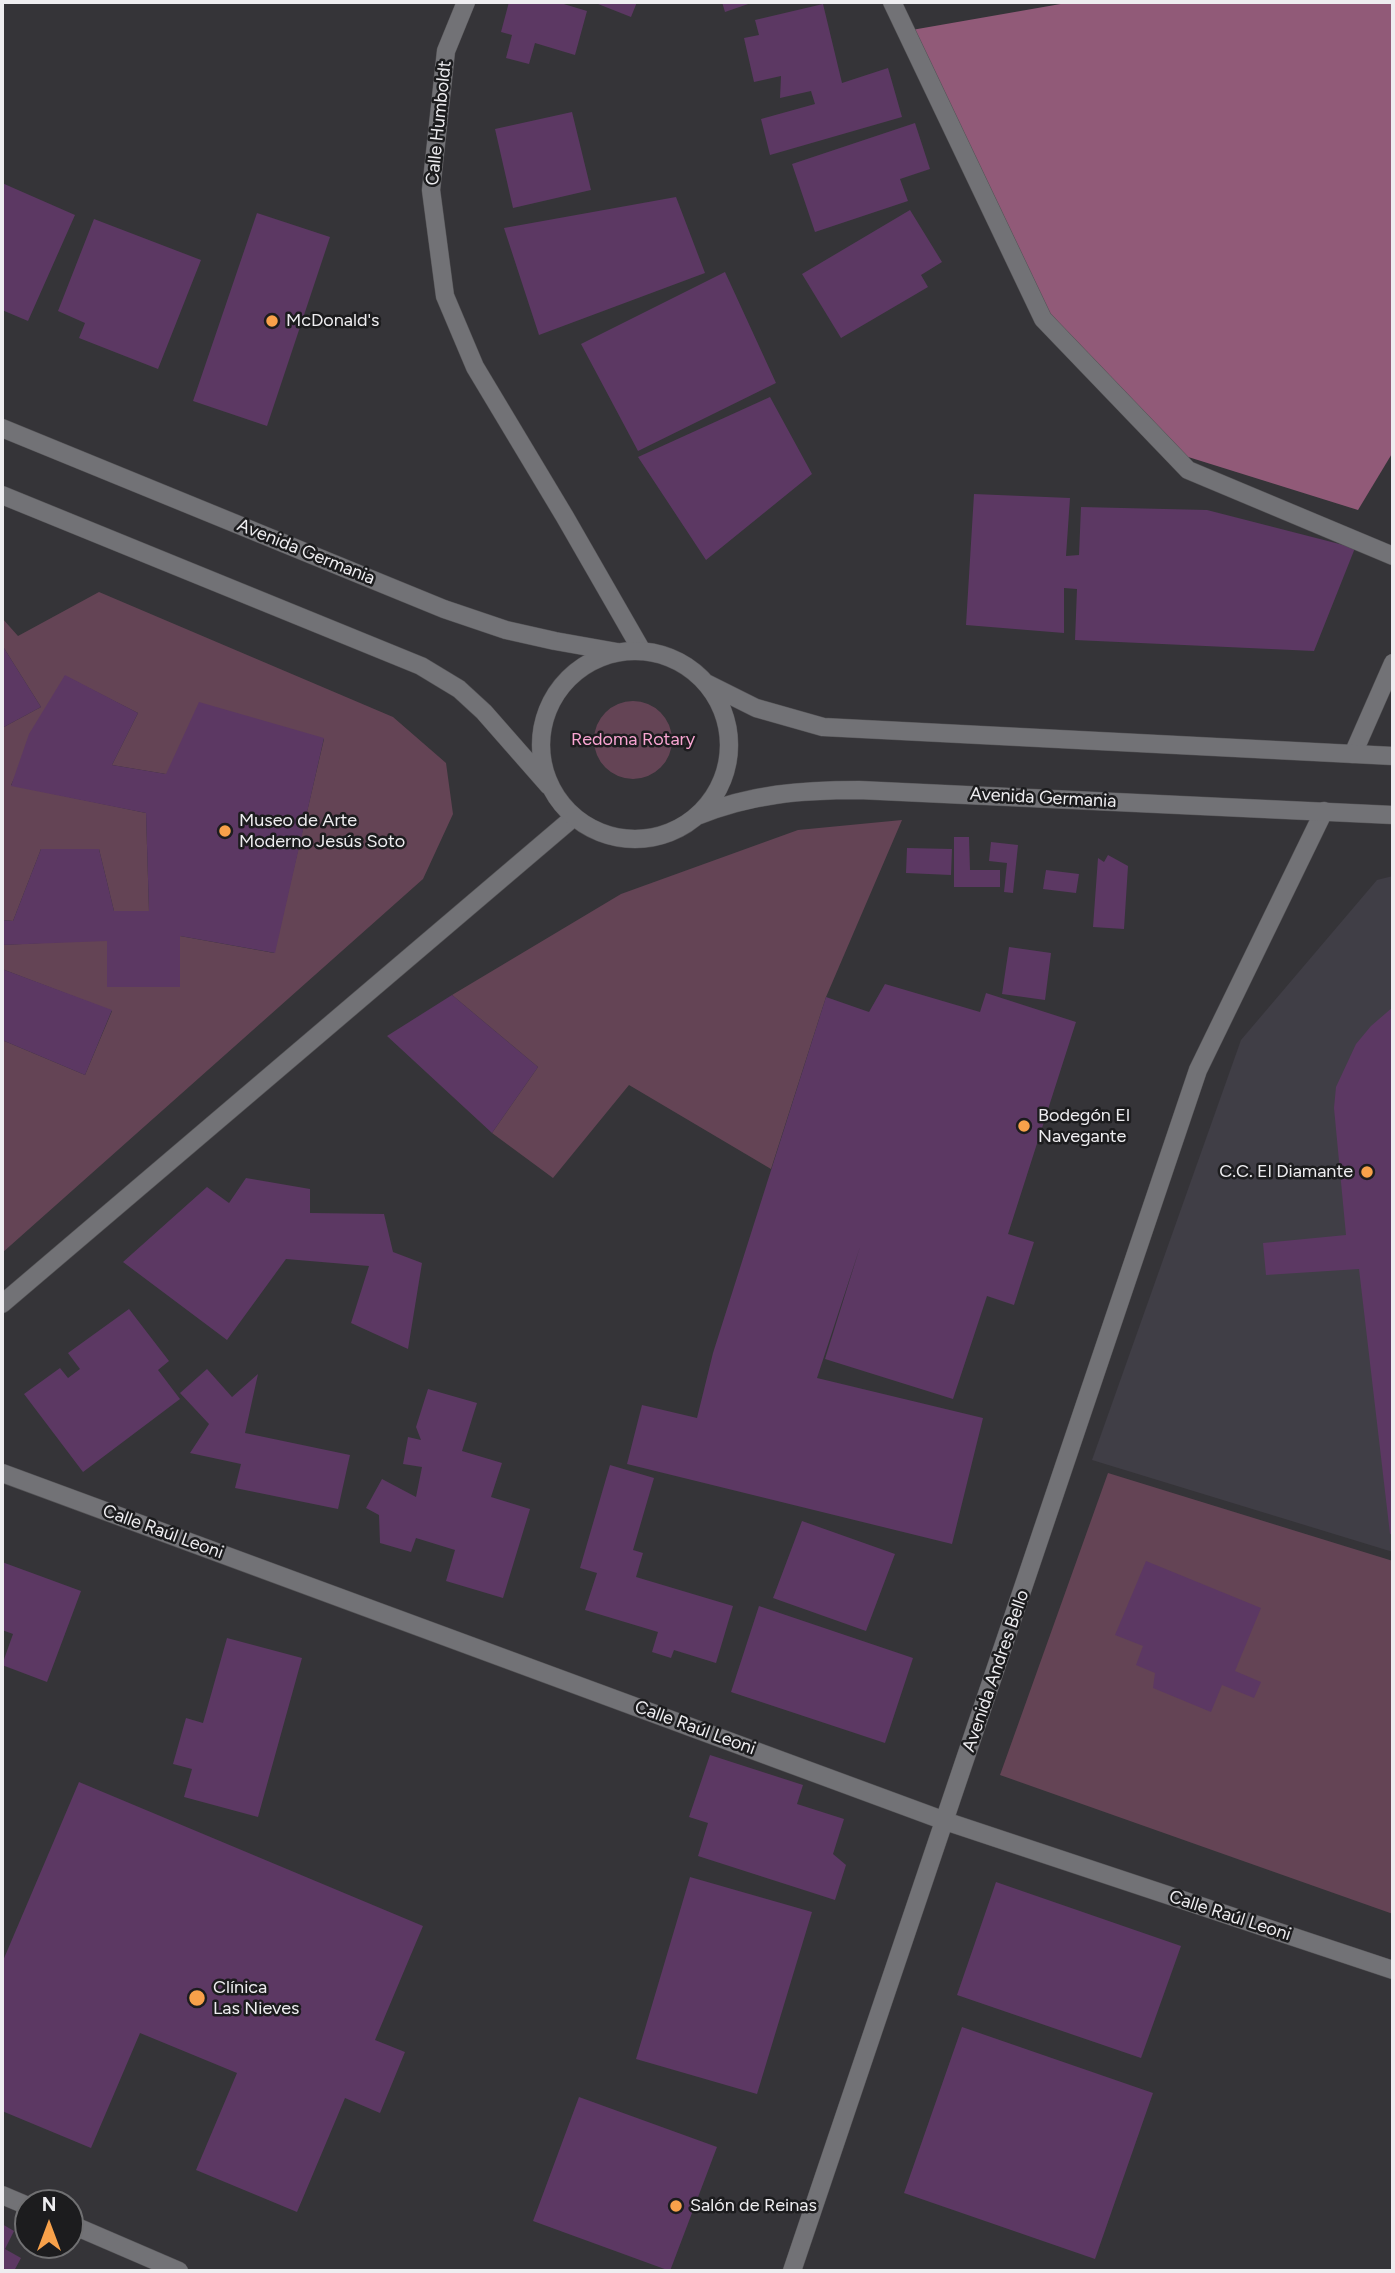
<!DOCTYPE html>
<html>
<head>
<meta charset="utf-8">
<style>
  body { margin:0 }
  #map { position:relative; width:1395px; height:2273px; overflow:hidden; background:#353438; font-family:Figtree,sans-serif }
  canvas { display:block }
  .frame { position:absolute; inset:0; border:4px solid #eeedf0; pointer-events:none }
  .north { position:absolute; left:14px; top:2189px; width:70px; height:70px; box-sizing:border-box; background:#1c1c1e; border:2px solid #707072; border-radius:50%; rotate:0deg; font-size:19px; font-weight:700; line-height:28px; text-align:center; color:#eeedf0 }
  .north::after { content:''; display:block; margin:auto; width:24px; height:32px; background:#f8a14a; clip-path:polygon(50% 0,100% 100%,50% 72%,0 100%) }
</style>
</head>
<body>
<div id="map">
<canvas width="1395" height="2273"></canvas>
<div class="frame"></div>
<div class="north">N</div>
</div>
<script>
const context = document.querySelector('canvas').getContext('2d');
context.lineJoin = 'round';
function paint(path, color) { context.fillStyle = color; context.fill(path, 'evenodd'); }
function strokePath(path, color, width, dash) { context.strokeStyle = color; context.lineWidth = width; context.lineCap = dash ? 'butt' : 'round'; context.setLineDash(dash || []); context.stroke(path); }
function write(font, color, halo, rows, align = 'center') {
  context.font = font + ' Figtree,sans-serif'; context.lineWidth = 5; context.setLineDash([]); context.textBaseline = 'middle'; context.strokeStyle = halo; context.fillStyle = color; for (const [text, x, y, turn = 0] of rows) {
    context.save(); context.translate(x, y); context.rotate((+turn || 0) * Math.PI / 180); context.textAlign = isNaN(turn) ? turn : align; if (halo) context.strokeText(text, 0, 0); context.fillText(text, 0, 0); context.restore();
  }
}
const built = new Path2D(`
  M1393 876V1552L1092 1460 1241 1040 1377 880Z`);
const green = new Path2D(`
  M99 592 393 717 446 763 453 814 423 879 2 1253V1040L85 1075 112 1011 2 969V945L180 936 274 953 324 739 166 774 112 765 138 713 65 676 11 785 146 813 149 911H114L99 849H41L13 921 2 920V728L41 707 2 645V618L18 636Z
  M594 740a39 39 0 1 1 78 0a39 39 0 1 1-78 0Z
  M902 820 826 997 771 1169 629 1085 553 1178 492 1133 538 1067 452 995 621 894 798 830Z
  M1108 1473 1393 1561V1914L1000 1775Z`);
const forest = new Path2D(`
  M1072 2H1393V452L1358 510 1169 451 1043 319 906 31Z`);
const building = new Path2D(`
  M509 2H557L587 11 575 55 535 43 529 64 506 58 512 35 501 32Z
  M593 2H637L631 17Z
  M722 2H754L725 12Z
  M823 4 842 83 888 68 902 117 770 155 761 119 815 104 811 91 780 98 781 76 754 82 744 38 759 35 755 20Z
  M572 112 591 190 513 208 495 129Z
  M915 123 930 169 900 179 908 201 815 232 792 164Z
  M2 183 75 215 28 321 2 310Z
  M676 197 705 273 539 335 504 228Z
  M910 210 942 262 921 275 928 287 841 338 802 274Z
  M257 213 330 237 267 426 193 401Z
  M94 219 201 260 158 369 79 338 85 323 58 311Z
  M725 272 776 383 638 451 581 344Z
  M770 397 812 474 706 560 638 457Z
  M974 494 1070 498 1066 556 1079 555 1081 507 1207 510 1355 548 1314 651 1075 640 1077 589 1064 588V633L966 625Z
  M2 645 41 707 2 728Z
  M65 675 138 713 112 765 166 774 199 702 324 738 275 953 180 936V987H107V941L2 945V920L13 921 41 849H99L114 911H149L146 813 11 786 29 734Z
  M954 837H969L970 870H1000V887H954Z
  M991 842 1018 845 1013 893 1004 892 1007 863 989 861Z
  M907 848 952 849 951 875 906 873Z
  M1108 855 1128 866 1124 929 1093 927 1098 858 1104 862Z
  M1046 870 1079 874 1076 893 1043 889Z
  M1009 947 1051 953 1045 1000 1002 994Z
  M2 969 112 1010 85 1075 2 1040Z
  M885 984 980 1012 986 993 1076 1022 1008 1234 1034 1242 1014 1305 987 1296 953 1399 825 1359 860 1247 817 1378 983 1418 952 1544 627 1464 642 1405 697 1418 713 1353 826 997 869 1012Z
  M452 995 538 1067 492 1133 387 1036Z
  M1393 1007V1535L1390 1534 1359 1269 1266 1275 1263 1243 1346 1235 1334 1108 1336 1087 1356 1044 1371 1026Z
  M246 1178 310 1189V1213L384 1214 393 1252 422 1263 408 1349 351 1323 369 1266 286 1259 227 1340 123 1262 207 1187 229 1203Z
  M129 1309 169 1361 158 1370 180 1399 83 1472 24 1394 60 1368 68 1378 80 1369 68 1353Z
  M207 1369 232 1397 258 1374 245 1433 350 1455 338 1509 235 1488 241 1464 190 1453 209 1424 180 1393Z
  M428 1389 477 1403 462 1451 502 1463 491 1497 530 1509 503 1598 446 1581 455 1550 416 1538 411 1552 380 1543 379 1515 366 1508 382 1479 416 1497 422 1467 403 1464 408 1437 421 1440 416 1427Z
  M610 1465 654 1478 633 1550 643 1553 636 1577 733 1606 716 1663 674 1650 671 1658 652 1652 658 1632 585 1610 597 1573 580 1568Z
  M802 1521 895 1554 866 1631 773 1598Z
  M1146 1561 1261 1608 1235 1671 1261 1682 1254 1698 1222 1685 1211 1712 1153 1688 1155 1673 1136 1665 1143 1646 1115 1635Z
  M2 1562 81 1591 47 1682 2 1665 13 1634 2 1630Z
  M759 1606 913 1658 885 1743 731 1692Z
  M227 1638 302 1658 258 1817 184 1797 192 1769 173 1764 186 1718 203 1723Z
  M710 1755 803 1785 797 1804 844 1819 833 1854 846 1865 835 1900 698 1856 708 1823 689 1817Z
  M79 1782 423 1926 375 2040 405 2052 380 2113 345 2098 297 2212 196 2170 237 2073 140 2033 91 2148 2 2111V1963Z
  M690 1877 812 1912 757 2094 636 2059Z
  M996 1882 1181 1946 1141 2058 957 1995Z
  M962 2027 1153 2093 1095 2259 904 2193Z
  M579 2097 717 2147 670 2271 533 2221Z
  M2 2224 14 2231 5 2249 21 2258 14 2271H2Z`);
const street = new Path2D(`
  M466 2 446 51 431 190 445 296 475 367 565 517 642 651
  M892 2 1043 319 1188 470 1393 556
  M1353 754 1393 663
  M2 1304 574 817
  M2 1473 945 1821 1393 1970
  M2 2195 28 2206
  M70 2224 179 2271
  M792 2271 1198 1070 1324 811`);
const secondary = new Path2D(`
  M2 428 444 609 506 630 555 641 617 652
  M2 495 421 666 459 689 484 712 549 786
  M541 745a94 94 0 1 1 188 0a94 94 0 1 1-188 0Z
  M706 683 756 708 823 727 1393 756
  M697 816C750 794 802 790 859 790L1393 815`);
const markers = [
  [272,321,7,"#f8a14a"],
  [225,831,7,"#f8a14a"],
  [1024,1126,7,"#f8a14a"],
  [1367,1172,7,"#f8a14a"],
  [197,1998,9,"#f8a14a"],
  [676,2206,7,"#f8a14a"]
];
const streetNames = [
  ["Calle Humboldt",439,123,-84],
  ["Avenida Germania",306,552,22],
  ["Avenida Germania",1043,798,3],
  ["Calle Raúl Leoni",163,1532,20],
  ["Avenida Andres Bello",996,1671,-71],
  ["Calle Raúl Leoni",695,1728,20],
  ["Calle Raúl Leoni",1230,1916,18]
];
const poiNames = [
  ["McDonald's",286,321],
  ["Museo de Arte",239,821],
  ["Moderno Jesús Soto",239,842],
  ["Bodegón El",1038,1116],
  ["Navegante",1038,1137],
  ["C.C. El Diamante",1353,1172,"right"],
  ["Clínica",213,1988],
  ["Las Nieves",213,2009],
  ["Salón de Reinas",690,2206]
];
const parkNames = [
  ["Redoma Rotary",633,740]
];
paint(built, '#403e46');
paint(green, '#644455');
paint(forest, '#915a78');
paint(building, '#5c3863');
strokePath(street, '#535255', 19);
strokePath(secondary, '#535255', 19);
strokePath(street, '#727276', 18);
strokePath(secondary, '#727276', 18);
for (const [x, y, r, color] of markers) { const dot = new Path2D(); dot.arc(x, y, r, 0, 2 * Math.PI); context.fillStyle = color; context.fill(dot); strokePath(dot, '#1c1c1e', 2.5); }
write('18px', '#eeedf0', '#1c1c1e', streetNames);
write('18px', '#eeedf0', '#1c1c1e', poiNames, 'left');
write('18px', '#f9a5d2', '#1c1c1e', parkNames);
</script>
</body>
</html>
